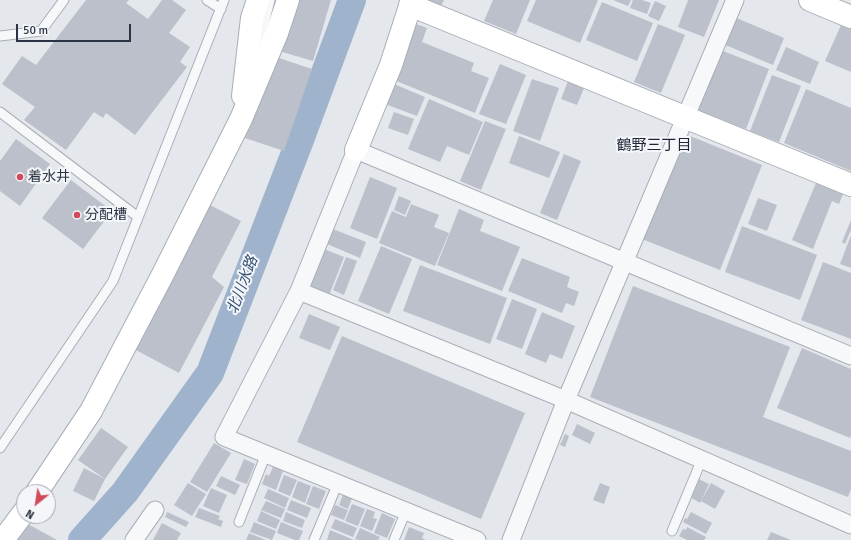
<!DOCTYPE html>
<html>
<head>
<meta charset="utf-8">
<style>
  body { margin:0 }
  #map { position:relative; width:851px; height:540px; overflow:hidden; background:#e4e7ec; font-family:Signika,sans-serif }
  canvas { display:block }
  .north { position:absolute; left:16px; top:484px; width:40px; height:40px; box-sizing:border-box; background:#f4f6f9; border:1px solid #a4a8b1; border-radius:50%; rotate:210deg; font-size:11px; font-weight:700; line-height:16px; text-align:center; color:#2b3445 }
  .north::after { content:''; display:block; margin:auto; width:14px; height:18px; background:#d1495b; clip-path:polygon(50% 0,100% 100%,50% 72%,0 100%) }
  .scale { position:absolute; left:16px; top:24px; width:115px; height:18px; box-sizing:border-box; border:2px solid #2b3445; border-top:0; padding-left:5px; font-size:12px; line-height:14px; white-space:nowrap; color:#2b3445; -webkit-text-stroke:3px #f4f6f9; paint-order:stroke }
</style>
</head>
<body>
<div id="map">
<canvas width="851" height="540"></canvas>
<div class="north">N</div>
<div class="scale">50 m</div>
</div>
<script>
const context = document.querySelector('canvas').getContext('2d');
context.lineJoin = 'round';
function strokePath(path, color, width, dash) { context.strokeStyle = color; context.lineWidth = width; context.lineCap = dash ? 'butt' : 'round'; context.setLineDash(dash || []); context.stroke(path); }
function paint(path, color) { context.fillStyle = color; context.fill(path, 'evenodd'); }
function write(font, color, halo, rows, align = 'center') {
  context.font = font + ' Signika,"Noto Sans JP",sans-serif'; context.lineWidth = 4; context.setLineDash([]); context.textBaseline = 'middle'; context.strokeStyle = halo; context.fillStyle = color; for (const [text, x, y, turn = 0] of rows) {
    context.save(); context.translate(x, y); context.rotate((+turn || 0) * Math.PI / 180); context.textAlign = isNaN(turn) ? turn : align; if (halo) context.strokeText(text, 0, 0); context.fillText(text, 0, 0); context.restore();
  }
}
const river = new Path2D(`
  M82 540 125 492 210 373 300 140 352 0`);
const building = new Path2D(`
  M86 0H129L126 3 148 19 162 0H172L186 10 169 33 190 47 180 62 187 67 135 135 106 113 103 118 94 112 66 150 24 120 35 107 2 84 22 56 36 65Z
  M294 0H331L313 61 279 51Z
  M427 0H444L441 6Z
  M493 0H530L516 34 484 21Z
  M536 0H598L580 43 527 21Z
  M613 0H631L628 6Z
  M633 0H642L651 3 647 14 630 8Z
  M688 0H719L704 37 678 27Z
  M655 1 666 6 659 21 648 16Z
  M602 2 653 23 637 61 586 40Z
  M734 17 784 38 773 65 723 44Z
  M416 24 427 28 422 42 474 63 471 71 489 78 475 113 394 80Z
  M658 24 685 35 661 93 634 82Z
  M841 25 851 29V72L825 61Z
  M786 47 819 62 810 84 776 70Z
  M718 49 769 69 746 129 695 109Z
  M273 56 312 69 284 151 245 138Z
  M500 64 526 75 506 124 479 114Z
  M772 75 801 86 779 142 750 131Z
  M532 79 559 88 540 141 513 131Z
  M568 81 584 88 577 105 561 99Z
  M394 84 425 97 417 116 385 104Z
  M806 89 851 108V171L784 143Z
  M429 99 483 122 469 155 447 146 440 162 408 149Z
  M394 112 414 119 408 135 388 128Z
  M485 121 506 129 481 190 460 181Z
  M685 134 762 165 720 270 642 239Z
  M519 136 560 152 549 178 509 163Z
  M16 139 50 164 20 206 0 191V161Z
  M564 154 581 161 557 220 540 213Z
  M370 177 397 188 377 239 350 228Z
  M71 180 112 211 83 249 42 218Z
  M816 183 843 194 839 204 832 201 813 249 792 240Z
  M399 196 411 201 405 215 394 210Z
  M758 198 777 205 767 231 748 224Z
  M411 204 439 215 434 227 449 233 435 266 379 243 392 211 406 217Z
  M210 205 241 221 212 277 224 287 179 373 134 349Z
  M459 209 484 220 480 231 520 247 502 291 437 265Z
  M851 220V230L845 244 842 242Z
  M742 226 817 255 800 300 725 272Z
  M333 229 366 242 360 258 327 244Z
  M851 235V268L840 264Z
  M381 246 412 259 389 314 358 301Z
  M324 249 344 257 328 298 313 292 310 286Z
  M346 257 357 261 344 295 333 290Z
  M522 258 570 277 567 287 579 292 574 306 566 303 562 313 508 291Z
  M823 262 851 273V339L801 320Z
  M420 265 507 298 490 344 403 311Z
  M633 286 790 347 763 417 851 451V489L848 497 590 397Z
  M512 299 537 309 522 349 496 339Z
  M542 312 575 326 562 359 550 354 546 363 525 354Z
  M309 314 340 327 330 350 299 338Z
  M342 336 525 413 481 519 297 442Z
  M802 348 851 369V435L850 438 777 408Z
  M577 424 595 433 590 444 572 435Z
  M101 428 128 447 105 479 78 460Z
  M565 434 569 436 565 447 560 445Z
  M214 443 231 453 207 492 190 482Z
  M244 459 255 464 247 484 235 480Z
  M273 467 283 471 276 490 262 484 266 474 269 476Z
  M84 468 105 479 94 501 73 491Z
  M284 475 297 480 290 496 278 491Z
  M221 476 240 485 235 495 216 486Z
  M699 479 709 484 700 503 690 497Z
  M298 481 311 486 305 503 292 497Z
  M188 483 206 494 192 516 174 505Z
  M600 483 610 487 604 504 593 500Z
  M711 483 725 491 715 509 701 501Z
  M313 486 326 491 319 509 306 504Z
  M211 488 227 495 219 513 203 506Z
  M268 489 289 498 285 508 264 498Z
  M343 495 352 498 348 509 339 505Z
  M291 500 311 508 307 518 287 510Z
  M266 501 285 509 281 518 261 510Z
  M352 504 365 509 358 526 345 521Z
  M335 505 348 510 344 520 331 515Z
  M199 508 220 516 218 519 223 521 221 527 195 517Z
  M367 509 375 512 373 518 377 519 372 531 360 526Z
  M261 511 280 520 276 529 257 521Z
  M167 512 189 522 186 527 165 517Z
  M286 512 305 520 302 528 283 521Z
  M691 512 712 523 706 534 683 522 685 518 687 519Z
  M382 513 395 519 387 538 374 533Z
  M335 519 357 528 353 537 331 528Z
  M254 522 276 531 272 540 250 532Z
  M281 522 303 531 299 540H295L277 533Z
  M26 523 57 540H16Z
  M162 523 181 533 177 540H153Z
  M409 527 424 533 422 538 426 540H404Z
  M687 527 706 537 704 540H687L679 536 683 529 686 530Z
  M360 528 380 537 378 540H359L355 539Z
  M330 530 354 540H327Z
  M771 532 791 540H767Z
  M249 533 266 540H246Z`);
const lane = new Path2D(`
  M207 0 221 9
  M0 36 41 31 64 0
  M258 49 270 0
  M0 112 138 217
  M0 448 113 281 224 0
  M239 522 266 454
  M672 531 702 459
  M314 540 338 483
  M394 540 406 511`);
const street = new Path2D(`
  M299 291 566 400 851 525
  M134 540 155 510
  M477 540 224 437 299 291 356 150 851 356
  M511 540 566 400 735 0`);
const secondary = new Path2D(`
  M810 0 851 17
  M410 5 851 185
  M243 96 252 18 258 0
  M356 150 391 65 412 0
  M37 492 91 411 162 276 241 119 277 33 288 0
  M3 540 24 512`);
const markers = [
  [20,177,4,"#d1495b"],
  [77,215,4,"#d1495b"]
];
const poiNames = [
  ["着水井",28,177],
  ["分配槽",85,215]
];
const neighbourhoodNames = [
  ["鶴野三丁目",654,146]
];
const waterNames = [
  ["北川水路",243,285,-69]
];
strokePath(river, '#9fb4cc', 28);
paint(building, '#bbc0ca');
strokePath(lane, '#a9aeb7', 11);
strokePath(street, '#a9aeb7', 19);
strokePath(secondary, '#a9aeb7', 24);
strokePath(lane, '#f7f8fa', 9);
strokePath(street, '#f7f8fa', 17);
strokePath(secondary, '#fff', 22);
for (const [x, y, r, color] of markers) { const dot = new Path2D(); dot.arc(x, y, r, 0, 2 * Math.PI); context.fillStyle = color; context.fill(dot); strokePath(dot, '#f4f6f9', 1.5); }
write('14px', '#2b3445', '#f4f6f9', poiNames, 'left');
write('15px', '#1d2536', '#f4f6f9', neighbourhoodNames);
write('italic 15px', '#34527a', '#f4f6f9', waterNames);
</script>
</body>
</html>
